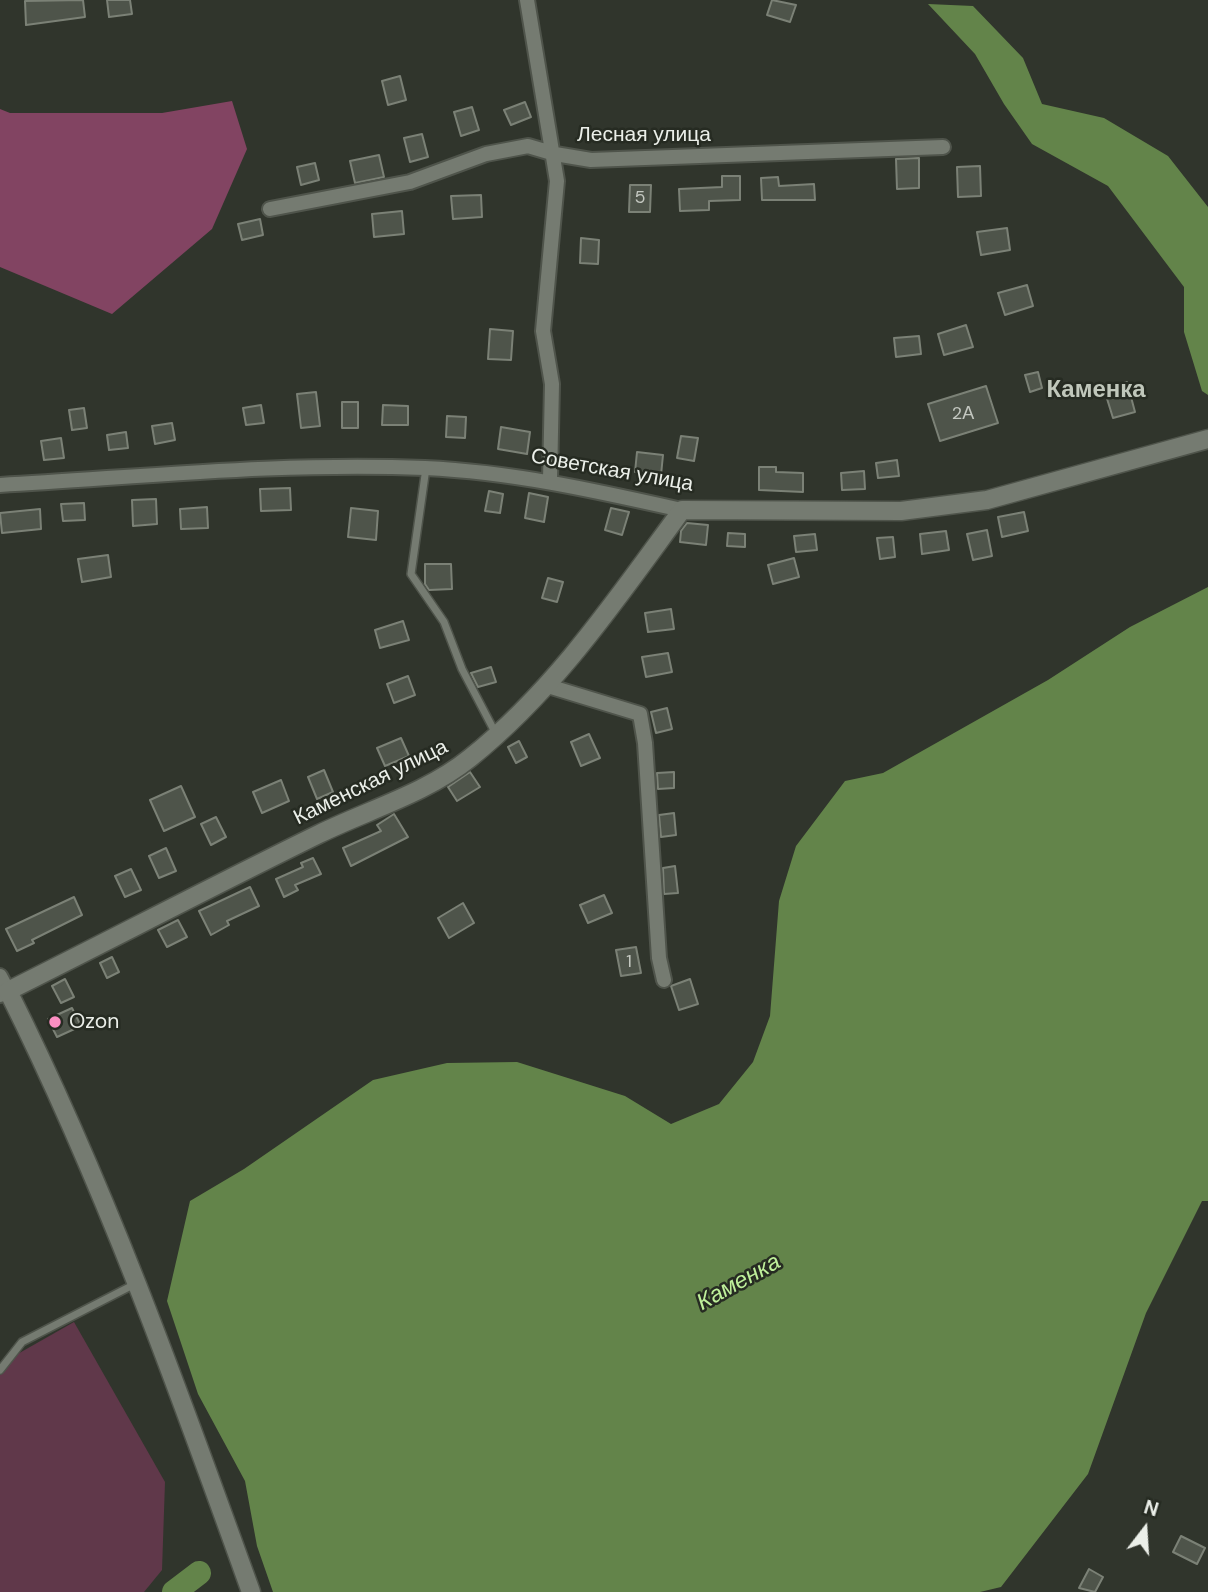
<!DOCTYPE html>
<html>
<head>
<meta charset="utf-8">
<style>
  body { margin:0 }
  #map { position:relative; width:1208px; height:1592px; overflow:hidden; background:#30352c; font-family:"DM Sans",sans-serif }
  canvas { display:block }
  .north { position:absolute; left:1110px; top:1494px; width:70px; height:70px; -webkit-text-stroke:5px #262b22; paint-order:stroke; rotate:17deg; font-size:19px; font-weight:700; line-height:28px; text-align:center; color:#ebefe9 }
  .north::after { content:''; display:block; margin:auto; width:24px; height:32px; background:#ebefe9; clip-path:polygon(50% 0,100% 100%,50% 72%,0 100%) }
</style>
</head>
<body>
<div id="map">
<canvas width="1208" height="1592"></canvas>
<div class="north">N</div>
</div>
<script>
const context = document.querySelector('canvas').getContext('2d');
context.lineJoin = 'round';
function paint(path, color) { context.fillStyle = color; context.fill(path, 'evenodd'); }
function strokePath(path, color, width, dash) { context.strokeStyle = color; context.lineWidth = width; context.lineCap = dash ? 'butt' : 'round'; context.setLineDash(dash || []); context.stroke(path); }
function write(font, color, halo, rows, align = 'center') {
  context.font = font + ' "DM Sans",sans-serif'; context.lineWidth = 5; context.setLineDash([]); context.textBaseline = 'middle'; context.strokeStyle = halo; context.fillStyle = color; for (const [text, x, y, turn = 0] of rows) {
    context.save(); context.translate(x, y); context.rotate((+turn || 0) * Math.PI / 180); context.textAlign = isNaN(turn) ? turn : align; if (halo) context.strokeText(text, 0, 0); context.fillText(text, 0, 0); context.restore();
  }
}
const green = new Path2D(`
  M74 1322 165 1482 162 1570 144 1592H0V1364Z`);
const forest = new Path2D(`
  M232 101 247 149 212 229 112 314 0 267V109L10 113H162Z`);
const water = new Path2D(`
  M928 4 973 6 1023 58 1042 104 1104 118 1168 156 1208 207V395L1202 391 1184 332V287L1108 186 1032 144 1004 104 975 54Z
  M1208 587V1201H1202L1146 1313 1088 1474 1001 1587 980 1592H273L257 1546 245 1481 198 1394 167 1301 190 1201 244 1169 373 1080 447 1063 517 1062 625 1096 671 1124 719 1104 753 1062 770 1016 779 901 796 846 845 781 883 773 1048 680 1130 627Z`);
const river = new Path2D(`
  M174 1592 199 1573`);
const building = new Path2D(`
  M83 0 85 17 26 25 25 1Z
  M107 0H130L132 14 109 17Z
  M772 0 796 5 790 22 767 15Z
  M400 76 406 100 388 105 382 81Z
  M525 102 531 117 511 125 504 110Z
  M472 107 479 130 461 136 454 112Z
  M422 134 428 157 410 162 404 138Z
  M379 155 384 177 355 183 350 161Z
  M919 158V188L897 189 896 159Z
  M315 163 319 180 301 185 297 167Z
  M980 166 981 196 958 197 957 167Z
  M722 176H740V200L709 201V210L680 211 679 189 722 187Z
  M778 177 779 186 814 184 815 200H762L761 178Z
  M630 185H651L650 212H629Z
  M481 195 482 217 453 219 451 196Z
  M402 211 404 234 374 237 372 214Z
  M260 219 263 235 242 240 238 224Z
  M1007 228 1010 250 981 255 977 232Z
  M581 238 599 240 598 264 580 263Z
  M1027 285 1033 306 1005 315 998 293Z
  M966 325 973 347 944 355 938 334Z
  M490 329 513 331 511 360 488 359Z
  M919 336 921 354 896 357 894 338Z
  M1038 372 1042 388 1030 392 1025 375Z
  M1127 382 1135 412 1113 418 1104 389Z
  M986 386 998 423 940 441 928 404Z
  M316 392 320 426 301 428 297 394Z
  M342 402H358V428H342Z
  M261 405 264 423 246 425 243 408Z
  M383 405 408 406V425H382Z
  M84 408 87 428 72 430 69 410Z
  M447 416 466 417 465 438 446 437Z
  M172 423 175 440 155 444 152 426Z
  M501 427 530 432 527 454 498 449Z
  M126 432 128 448 109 450 107 435Z
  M681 436 698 438 694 461 677 458Z
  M61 438 64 458 44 460 41 441Z
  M637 452 663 455 661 475 635 472Z
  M897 460 899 476 878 478 876 463Z
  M759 467H776V472L803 473V492L759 490Z
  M864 471 865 489 842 490 841 473Z
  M290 488 291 510 261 511 260 489Z
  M489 491 503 494 500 513 485 511Z
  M529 493 548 497 544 522 525 518Z
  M156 499 157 524 133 526 132 500Z
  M84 503 85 520 63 521 61 504Z
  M207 507 208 528 181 529 180 509Z
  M351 508 378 511 376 540 348 537Z
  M611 508 629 512 622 535 605 530Z
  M40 509 41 529 2 533 0 513Z
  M1024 512 1028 531 1002 537 998 517Z
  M687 523 708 525 706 545 680 542 681 531Z
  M987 530 992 556 973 560 967 534Z
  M946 531 949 550 922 554 920 534Z
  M728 533 745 534V547L727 546Z
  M815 534 817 550 796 552 794 536Z
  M893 537 895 557 880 559 877 538Z
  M108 555 111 577 82 582 78 559Z
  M794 558 799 577 773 584 768 565Z
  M425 564H451L452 589 429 590 425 584Z
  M548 578 563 582 557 602 542 598Z
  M671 609 674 629 648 632 645 613Z
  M403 621 409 640 380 648 375 630Z
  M668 653 672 672 646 677 642 657Z
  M491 667 496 682 478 687 471 673Z
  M408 676 415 695 394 703 387 684Z
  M667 708 672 729 656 733 651 712Z
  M589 734 600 758 581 766 571 742Z
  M401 738 409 756 385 766 377 748Z
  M519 741 527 757 516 763 508 747Z
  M324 770 333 792 317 799 308 777Z
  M470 772 480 787 457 801 448 787Z
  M674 772V788L658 789 657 773Z
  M281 780 289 801 262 813 253 792Z
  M181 786 195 817 164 831 150 800Z
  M674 813 676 835 661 837 659 815Z
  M394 814 408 837 351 866 343 848 381 831 377 825Z
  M216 817 226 837 211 845 201 824Z
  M166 848 176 871 159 878 149 856Z
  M313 858 321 874 295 885 298 890 284 897 276 879 303 867 301 863Z
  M675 866 678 893 664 894 663 868Z
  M131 869 141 890 125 897 115 876Z
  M250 887 259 906 227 921 229 925 211 935 199 911Z
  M604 895 612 913 588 923 580 905Z
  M74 897 82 915 32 940 34 943 17 951 6 929Z
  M463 903 474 923 449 938 438 918Z
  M178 920 187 937 167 947 158 930Z
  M636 947 641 973 621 976 616 950Z
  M112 957 119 972 107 978 100 963Z
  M65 979 74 997 61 1003 52 986Z
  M690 979 698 1004 679 1010 671 986Z
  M72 1008 81 1026 57 1037 48 1019Z
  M1181 1536 1205 1548 1197 1564 1173 1552Z
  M1089 1569 1103 1577 1095 1592 1079 1588Z`);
const service = new Path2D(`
  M426 468 411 574 444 622 462 669 496 734
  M0 1370 22 1342 137 1283`);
const minor = new Path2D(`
  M527 0 557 181 543 331 552 384 550 480
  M270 209 410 182 486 154 528 146 555 154 591 160 943 147
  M0 485C142 477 283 462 425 468 513 472 597 491 682 510
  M548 686 640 714 645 743 659 958 664 980
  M0 976 8 991 0 995`);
const tertiary = new Path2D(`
  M251 1592C178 1389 105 1185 8 991 112 939 215 885 319 834 368 810 427 793 470 758 556 689 618 597 682 510L901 511 987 500 1208 439`);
const markers = [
  [55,1022,7,"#fc8fc2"]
];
const numberNames = [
  ["5",640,198],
  ["2А",963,414],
  ["1",629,962]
];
const streetNames = [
  ["Лесная улица",644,135],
  ["Советская улица",612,471,10],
  ["Каменская улица",371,783,-26]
];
const poiNames = [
  ["Ozon",69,1022]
];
const waterNames = [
  ["Каменка",739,1283,-29]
];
const quarterNames = [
  ["Каменка",1096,391]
];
paint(green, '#60384a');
paint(forest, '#824462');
paint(water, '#63844a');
strokePath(river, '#63844a', 24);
paint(building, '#4e544a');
strokePath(building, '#7b8176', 2);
strokePath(service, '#4f544b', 10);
strokePath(minor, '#4f544b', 18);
strokePath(tertiary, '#4f544b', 21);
strokePath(service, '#757b71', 7);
strokePath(minor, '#757b71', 14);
strokePath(tertiary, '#757b71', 18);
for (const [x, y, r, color] of markers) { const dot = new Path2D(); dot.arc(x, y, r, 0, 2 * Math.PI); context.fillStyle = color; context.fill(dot); strokePath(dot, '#262b22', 2.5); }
write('18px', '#c4c8c1', null, numberNames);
write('21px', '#ebefe9', '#262b22', streetNames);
write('21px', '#ebefe9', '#262b22', poiNames, 'left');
write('italic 23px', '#bff09b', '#262b22', waterNames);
write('bold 24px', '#c0c7bb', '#262b22', quarterNames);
</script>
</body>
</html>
